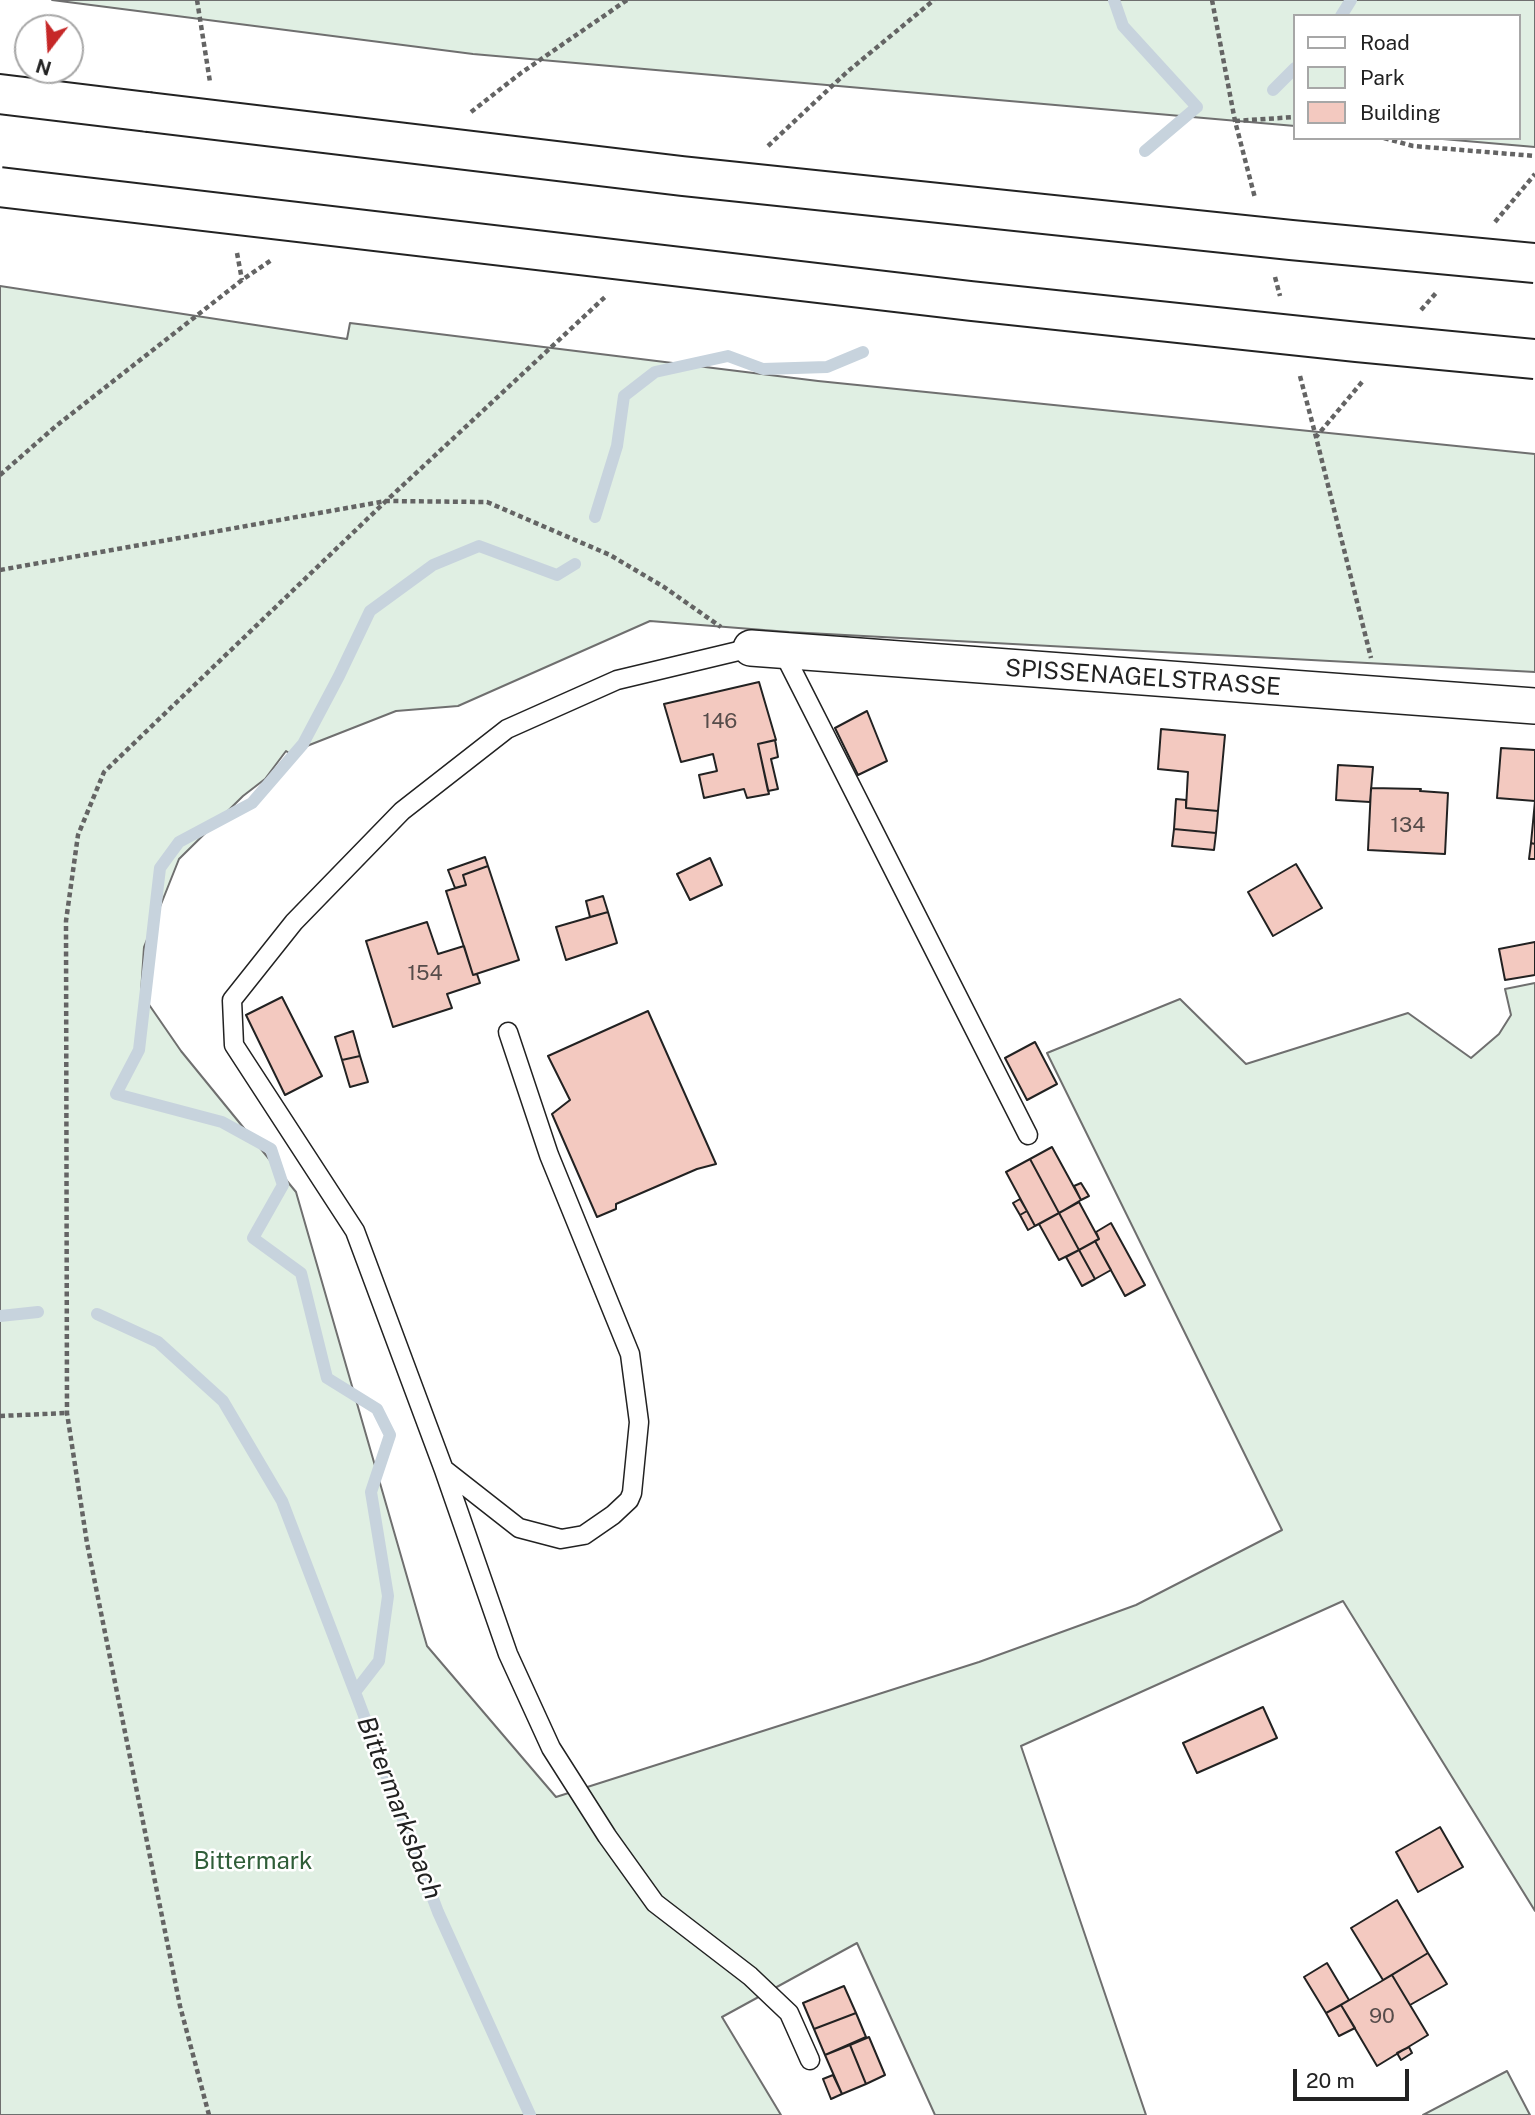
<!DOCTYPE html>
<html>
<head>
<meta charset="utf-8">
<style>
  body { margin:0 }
  #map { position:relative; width:1535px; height:2115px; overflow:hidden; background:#fff; font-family:"Public Sans",sans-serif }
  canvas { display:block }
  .legend { position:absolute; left:1293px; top:14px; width:228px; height:126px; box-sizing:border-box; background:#fff; border:2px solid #a7a7a7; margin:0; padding:9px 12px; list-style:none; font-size:21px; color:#222 }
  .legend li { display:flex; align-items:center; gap:14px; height:35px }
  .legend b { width:35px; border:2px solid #a7a7a7 }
  .north { position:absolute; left:14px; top:14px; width:70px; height:70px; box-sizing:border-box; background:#fff; border:2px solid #a7a7a7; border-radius:50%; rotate:197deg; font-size:19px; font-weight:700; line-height:28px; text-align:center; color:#222 }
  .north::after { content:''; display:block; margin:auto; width:24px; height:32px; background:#c62828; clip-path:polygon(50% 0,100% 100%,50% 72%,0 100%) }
  .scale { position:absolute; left:1293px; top:2069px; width:116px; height:32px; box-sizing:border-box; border:4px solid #222; border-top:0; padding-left:9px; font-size:21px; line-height:24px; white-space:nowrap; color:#222; -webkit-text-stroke:5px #fff; paint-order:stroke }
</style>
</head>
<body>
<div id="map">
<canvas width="1535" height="2115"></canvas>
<ul class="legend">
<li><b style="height:9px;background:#fff"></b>Road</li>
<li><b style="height:19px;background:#e0efe3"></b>Park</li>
<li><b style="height:19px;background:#f3c9c0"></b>Building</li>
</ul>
<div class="north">N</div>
<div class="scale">20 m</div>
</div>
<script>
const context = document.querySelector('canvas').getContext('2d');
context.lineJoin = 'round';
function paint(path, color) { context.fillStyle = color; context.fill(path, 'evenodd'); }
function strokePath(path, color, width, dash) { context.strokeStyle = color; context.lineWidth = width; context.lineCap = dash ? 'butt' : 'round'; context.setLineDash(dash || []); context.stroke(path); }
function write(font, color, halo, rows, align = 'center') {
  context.font = font + ' "Public Sans",sans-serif'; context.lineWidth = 5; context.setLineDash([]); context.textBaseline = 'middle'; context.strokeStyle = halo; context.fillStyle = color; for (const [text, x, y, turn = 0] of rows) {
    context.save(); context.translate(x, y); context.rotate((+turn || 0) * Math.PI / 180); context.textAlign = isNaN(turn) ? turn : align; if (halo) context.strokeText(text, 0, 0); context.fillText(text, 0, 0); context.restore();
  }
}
const green = new Path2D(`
  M52 0H1535V147L1431 138H1519V16H1295V126L473 54Z
  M0 286 347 339 350 323 818 381 1535 454V672L789 632 650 621 458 706 396 711 289 753 286 751 265 779 243 796 179 859 144 947 141 993 181 1051 296 1192 427 1646 556 1797 979 1662 1136 1605 1282 1530 1047 1053 1180 999 1246 1064 1408 1013 1471 1058 1499 1034 1511 1015 1505 989 1535 983V1911L1343 1601 1021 1746 1146 2115H935L857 1943 722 2017 781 2115H0Z
  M1507 2071 1530 2115H1423Z`);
const stream = new Path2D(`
  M1114 0 1123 26 1197 107 1145 151
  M1341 16 1351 0
  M1273 90 1295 68
  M595 517 617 446 624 396 655 372 728 356 763 369 827 367 863 352
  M97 1314 158 1342 223 1401 282 1501 355 1692
  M0 1316 38 1312
  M530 2115 438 1912 355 1692 379 1661 388 1596 371 1492 390 1435 377 1409 327 1378 301 1273 253 1238 283 1185 271 1149 222 1122 116 1094 139 1050 160 868 179 842 252 803 303 744 339 676 370 611 433 565 479 546 557 575 575 564`);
const building = new Path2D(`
  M759 682 776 740 758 744 769 794 747 798 744 789 704 798 699 775 717 771 713 754 681 762 664 704Z
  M867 711 887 761 858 775 835 728Z
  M1161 729 1225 735 1218 811 1186 808 1188 772 1158 769Z
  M775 740 778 757 771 759 778 789 768 791 758 744Z
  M1501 748 1535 750V801L1497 798Z
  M1338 765 1373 767 1370 802 1336 800Z
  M1371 788 1421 789 1420 791 1448 793 1445 854 1368 850Z
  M1176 799 1186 800V808L1218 811 1216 833 1174 829Z
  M1535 801V844L1531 843Z
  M1174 829 1216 833 1214 850 1172 846Z
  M1531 843 1535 844V859H1529Z
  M485 857 488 866 463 875 466 885 455 888 448 870Z
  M710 858 722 885 690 900 677 874Z
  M1296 864 1322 908 1273 936 1248 892Z
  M488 866 519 960 473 975 446 891 466 885 463 875Z
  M603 896 608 912 590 917 586 901Z
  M608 912 617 943 566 960 556 927Z
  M427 922 438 954 464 946 473 975 477 974 480 983 447 994 452 1008 393 1027 366 941Z
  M1535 942V975L1505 980 1499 949Z
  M282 997 322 1076 285 1095 246 1015Z
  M648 1011 716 1164 697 1169 616 1204V1209L597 1217 552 1114 570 1100 548 1056Z
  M353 1031 360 1056 342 1060 335 1037Z
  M1035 1042 1057 1084 1027 1100 1005 1058Z
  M360 1056 368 1082 350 1087 342 1060Z
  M1052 1147 1081 1200 1059 1213 1030 1159Z
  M1030 1159 1059 1213 1035 1226 1006 1172Z
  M1081 1183 1089 1196 1081 1200 1074 1186Z
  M1020 1199 1027 1211 1020 1215 1013 1203Z
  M1079 1202 1099 1239 1079 1250 1059 1213Z
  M1027 1211 1035 1226 1028 1230 1020 1215Z
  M1059 1213 1079 1250 1059 1260 1039 1224Z
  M1111 1223 1145 1285 1125 1296 1095 1241 1099 1239 1096 1232Z
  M1095 1241 1111 1270 1095 1279 1079 1250Z
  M1079 1250 1095 1279 1082 1286 1066 1257Z
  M1263 1707 1277 1738 1197 1773 1183 1743Z
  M1440 1827 1463 1867 1418 1892 1396 1852Z
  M1397 1900 1428 1953 1383 1980 1351 1928Z
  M1428 1953 1447 1984 1410 2005 1392 1975Z
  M1327 1963 1349 2000 1326 2013 1304 1977Z
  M1392 1975 1428 2035 1377 2066 1341 2005Z
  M844 1986 856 2013 814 2029 803 2003Z
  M1341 2005 1355 2028 1339 2036 1326 2013Z
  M856 2013 866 2037 825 2055 814 2029Z
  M869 2037 885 2075 866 2084 850 2045Z
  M850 2045 866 2084 842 2094 825 2055Z
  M1409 2047 1412 2053 1401 2060 1397 2053Z
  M833 2075 842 2094 831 2099 823 2079Z`);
const path = new Path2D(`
  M197 0 210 82
  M1212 0 1235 121 1255 198
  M471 112 521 73 627 0
  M1235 121 1295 117
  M1384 138 1413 146 1535 156
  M768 146 847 72 934 0
  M1495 222 1535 174
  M237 253 242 280
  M1275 277 1280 296
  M1421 310 1436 293
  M1300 376 1316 437
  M1362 382 1316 437 1371 658
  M0 475 56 426 242 280 273 259
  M0 570 386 501 487 502 610 555 664 587 721 627
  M0 1416 67 1413
  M209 2115 180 2006 87 1543 67 1413 66 921 78 835 104 772 386 501 605 297`);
const lane = new Path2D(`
  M751 648 617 680 507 729 402 811 294 922 232 1000 234 1045 355 1231 444 1470 508 1654 551 1748 607 1836 655 1903 750 1976 789 2013 810 2060
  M782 650 1028 1135
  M445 1470 519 1528 561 1539 584 1535 613 1515 629 1500 632 1493 639 1422 630 1354 549 1155 508 1032`);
const street = new Path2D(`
  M751 648 1535 706`);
const highway = new Path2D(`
  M0 94 148 112`);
const highwayBridge = new Path2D(`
  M148 112 682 176 1291 240 1535 263
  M0 187 971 301 1357 342 1535 359`);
const numberNames = [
  ["146",720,722],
  ["134",1408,826],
  ["154",425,974],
  ["90",1382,2017]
];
const streetNames = [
  ["SPISSENAGELSTRASSE",1143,678,4]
];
const parkNames = [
  ["Bittermark",253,1862]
];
const waterNames = [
  ["Bittermarksbach",399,1808,69]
];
paint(green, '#e0efe3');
strokePath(green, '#6f6f6f', 2);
strokePath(stream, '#c7d3dd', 12);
paint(building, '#f3c9c0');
strokePath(building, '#222', 2);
strokePath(lane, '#222', 21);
strokePath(street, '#222', 38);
strokePath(highway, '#222', 42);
strokePath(path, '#646464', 4.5, [5, 3.5]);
strokePath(lane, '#fff', 18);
strokePath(street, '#fff', 35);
strokePath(highway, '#fff', 38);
strokePath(highwayBridge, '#222', 42, []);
strokePath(highwayBridge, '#fff', 38);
write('21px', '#564c4a', null, numberNames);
write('24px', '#222', '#fff', streetNames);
write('24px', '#2f5e38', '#fff', parkNames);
write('italic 26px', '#222', '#fff', waterNames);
</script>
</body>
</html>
